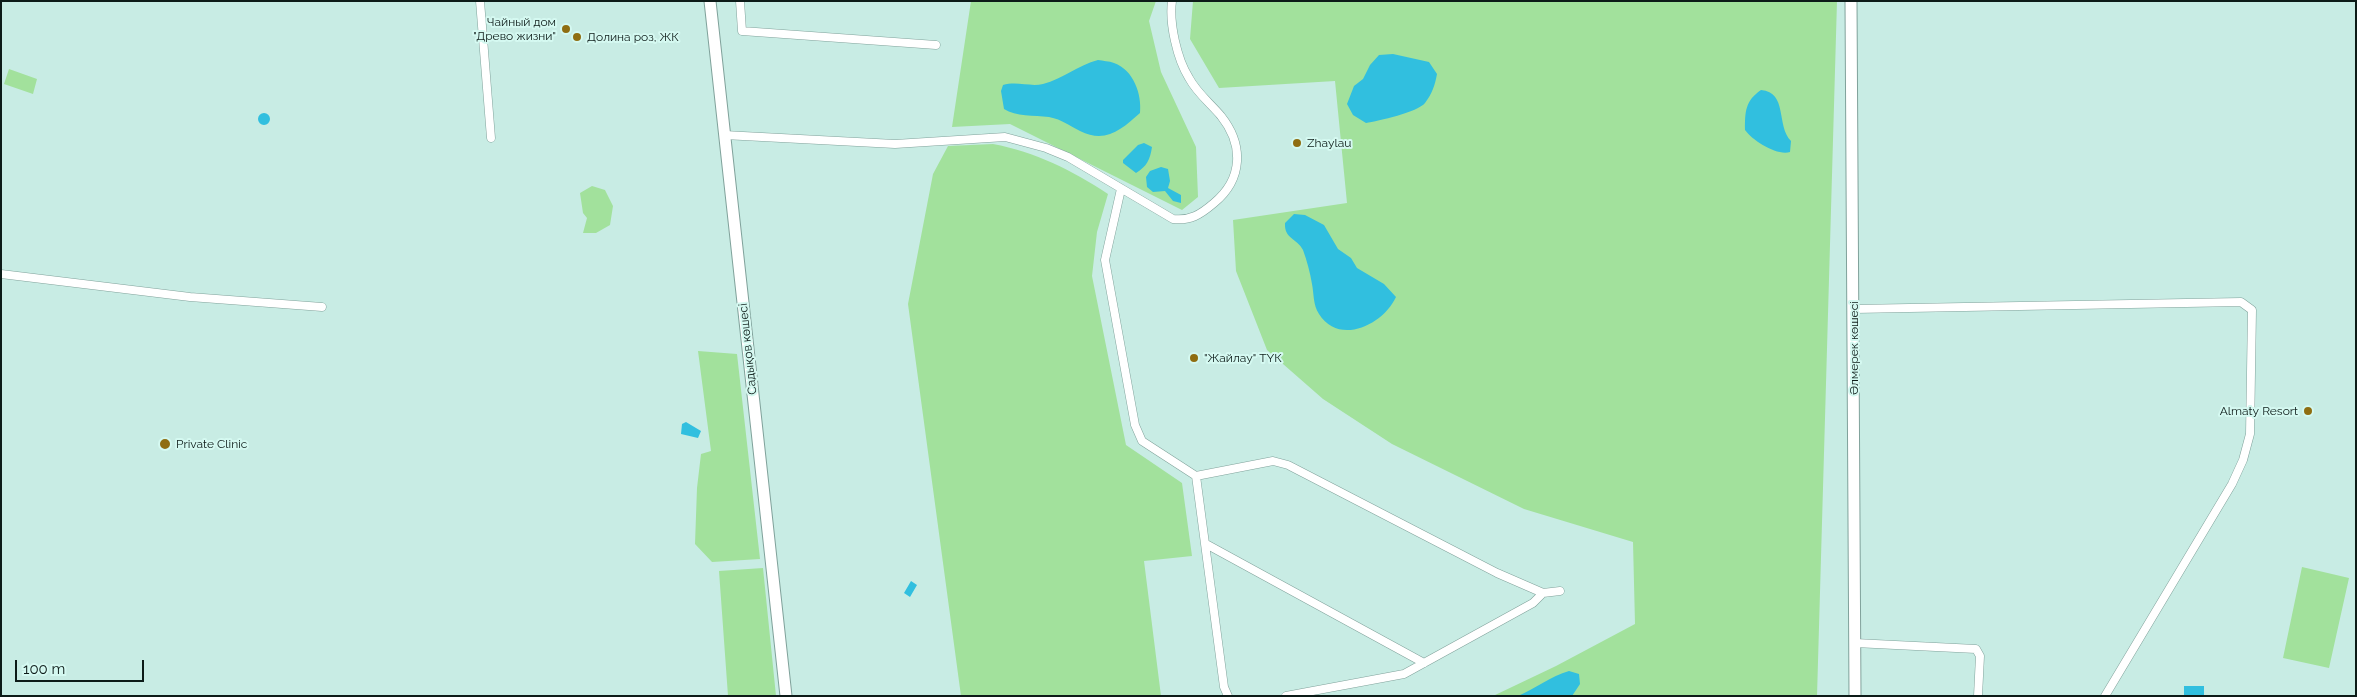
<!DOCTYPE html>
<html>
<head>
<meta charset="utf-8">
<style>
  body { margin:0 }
  #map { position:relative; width:2357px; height:697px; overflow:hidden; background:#c8ece4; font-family:Raleway,sans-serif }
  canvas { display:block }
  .frame { position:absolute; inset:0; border:2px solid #0d1b18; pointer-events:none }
  .scale { position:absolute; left:15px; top:660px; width:129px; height:22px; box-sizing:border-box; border:2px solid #0d1b18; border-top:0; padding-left:6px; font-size:15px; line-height:18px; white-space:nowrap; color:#0d1b18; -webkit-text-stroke:4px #d5f9f1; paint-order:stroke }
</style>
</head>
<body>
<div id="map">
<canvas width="2357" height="697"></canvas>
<div class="frame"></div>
<div class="scale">100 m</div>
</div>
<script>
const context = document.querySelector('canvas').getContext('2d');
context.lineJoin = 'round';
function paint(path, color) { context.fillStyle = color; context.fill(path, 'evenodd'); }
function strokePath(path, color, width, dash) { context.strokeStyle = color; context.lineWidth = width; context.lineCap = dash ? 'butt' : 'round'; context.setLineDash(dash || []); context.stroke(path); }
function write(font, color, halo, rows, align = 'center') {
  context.font = font + ' Raleway,sans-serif'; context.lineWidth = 4; context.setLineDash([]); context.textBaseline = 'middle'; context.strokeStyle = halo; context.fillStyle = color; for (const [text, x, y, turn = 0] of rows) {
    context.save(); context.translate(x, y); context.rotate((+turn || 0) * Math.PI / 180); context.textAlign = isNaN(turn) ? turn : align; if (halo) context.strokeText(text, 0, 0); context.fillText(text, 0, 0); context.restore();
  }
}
const green = new Path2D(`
  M971 1H1156L1149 21 1161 72 1196 147 1198 197 1182 210 1010 124 952 127Z
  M1193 1H1837L1817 696H1493L1556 666 1635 624 1633 542 1524 509 1392 444 1323 399 1267 350 1236 271 1233 220 1347 203 1335 81 1219 88 1190 39Z
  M9 69 37 79 33 94 4 84Z
  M993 144C1035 152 1072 170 1108 194L1097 232 1092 276 1126 445 1182 483 1192 556 1144 561 1161 696H961L908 304 933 174 948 146Z
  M592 186 605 190 613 206 610 225 596 233H583L587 218 583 213 580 193Z
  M698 351 737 354 760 559 712 562 695 544 697 488 701 454 711 451Z
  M2302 567 2349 578 2329 668 2283 658Z
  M763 568 776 696H728L719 571Z`);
const water = new Path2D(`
  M1393 54 1429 62 1437 74C1435 85 1432 94 1425 103 1418 112 1378 121 1366 123L1353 115 1347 104 1354 86 1363 79 1370 65 1379 55Z
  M1098 60C1103 61 1109 61 1114 63 1134 70 1142 95 1140 113 1122 129 1106 144 1080 131 1068 125 1063 120 1049 117 1034 115 1016 117 1004 109L1001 91 1003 85C1017 81 1030 87 1043 84 1063 79 1078 65 1098 60Z
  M1761 90C1788 92 1776 126 1791 141L1790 152C1777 156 1753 141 1745 130 1745 112 1745 101 1761 90Z
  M258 119a6 6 0 1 1 12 0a6 6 0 1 1-12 0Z
  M1144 143 1152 147C1150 160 1147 166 1136 173L1123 163V160L1138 145Z
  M1161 167 1168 169 1170 181 1168 188 1181 195V203L1173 201 1165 191 1153 192 1147 187 1146 177 1150 171Z
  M1294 214 1305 215 1324 225 1338 249 1351 258 1357 268 1384 284 1396 297C1383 325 1339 346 1319 314 1313 305 1314 294 1312 284 1310 272 1307 261 1303 250 1297 238 1284 239 1285 223Z
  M686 422 701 431 698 438 681 434 682 424Z
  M911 581 917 585 910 597 904 593Z
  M1569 671 1579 674 1580 684 1572 696H1518C1535 689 1551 676 1569 671Z
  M2184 686H2204V696H2184Z`);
const street = new Path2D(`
  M480 1 491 138
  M740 1 742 31 936 45
  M724 135 895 144 1005 137 1046 148 1068 157 1173 219C1190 221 1200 215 1214 203 1243 179 1244 145 1221 116 1210 103 1197 93 1189 78 1177 59 1169 23 1172 1
  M1121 189 1105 260 1135 425 1142 441 1196 476 1224 687 1228 696
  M1 274 190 297 322 307
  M1854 309 2241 302 2252 310 2250 434 2243 460 2232 484 2105 696
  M1196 476 1273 461 1288 465 1497 573 1543 593
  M1206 544 1424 663
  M1855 643 1976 649 1980 656 1978 696
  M1286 696 1404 674 1533 603 1543 593 1560 591`);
const secondary = new Path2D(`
  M710 1 786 696
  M1851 1 1855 696`);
const markers = [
  [566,29,5,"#8f6d11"],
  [577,37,5,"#8f6d11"],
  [1297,143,5,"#8f6d11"],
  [1194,358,5,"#8f6d11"],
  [2308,411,5,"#8f6d11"],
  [165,444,6,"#8f6d11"]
];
const poiNames = [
  ["Чайный дом",556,22,"right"],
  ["\"Древо жизни\"",556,36,"right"],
  ["Долина роз, ЖК",587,37],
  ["Zhaylau",1307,143],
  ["\"Жайлау\" ТҮК",1204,358],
  ["Almaty Resort",2298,411,"right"],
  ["Private Clinic",176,444]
];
const streetNames = [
  ["Әлмерек көшесі",1854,348,-90],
  ["Садықов көшесі",748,349,-96]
];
paint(green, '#a2e19c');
paint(water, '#31bfdf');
strokePath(street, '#80a29b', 9);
strokePath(secondary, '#80a29b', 13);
strokePath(street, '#fff', 8);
strokePath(secondary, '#fff', 11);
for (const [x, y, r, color] of markers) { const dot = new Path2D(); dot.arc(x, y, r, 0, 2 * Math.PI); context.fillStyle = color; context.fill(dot); strokePath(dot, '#d5f9f1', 2); }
write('12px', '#0d1b18', '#d5f9f1', poiNames, 'left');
write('12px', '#0d1b18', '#d5f9f1', streetNames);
</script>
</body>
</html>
